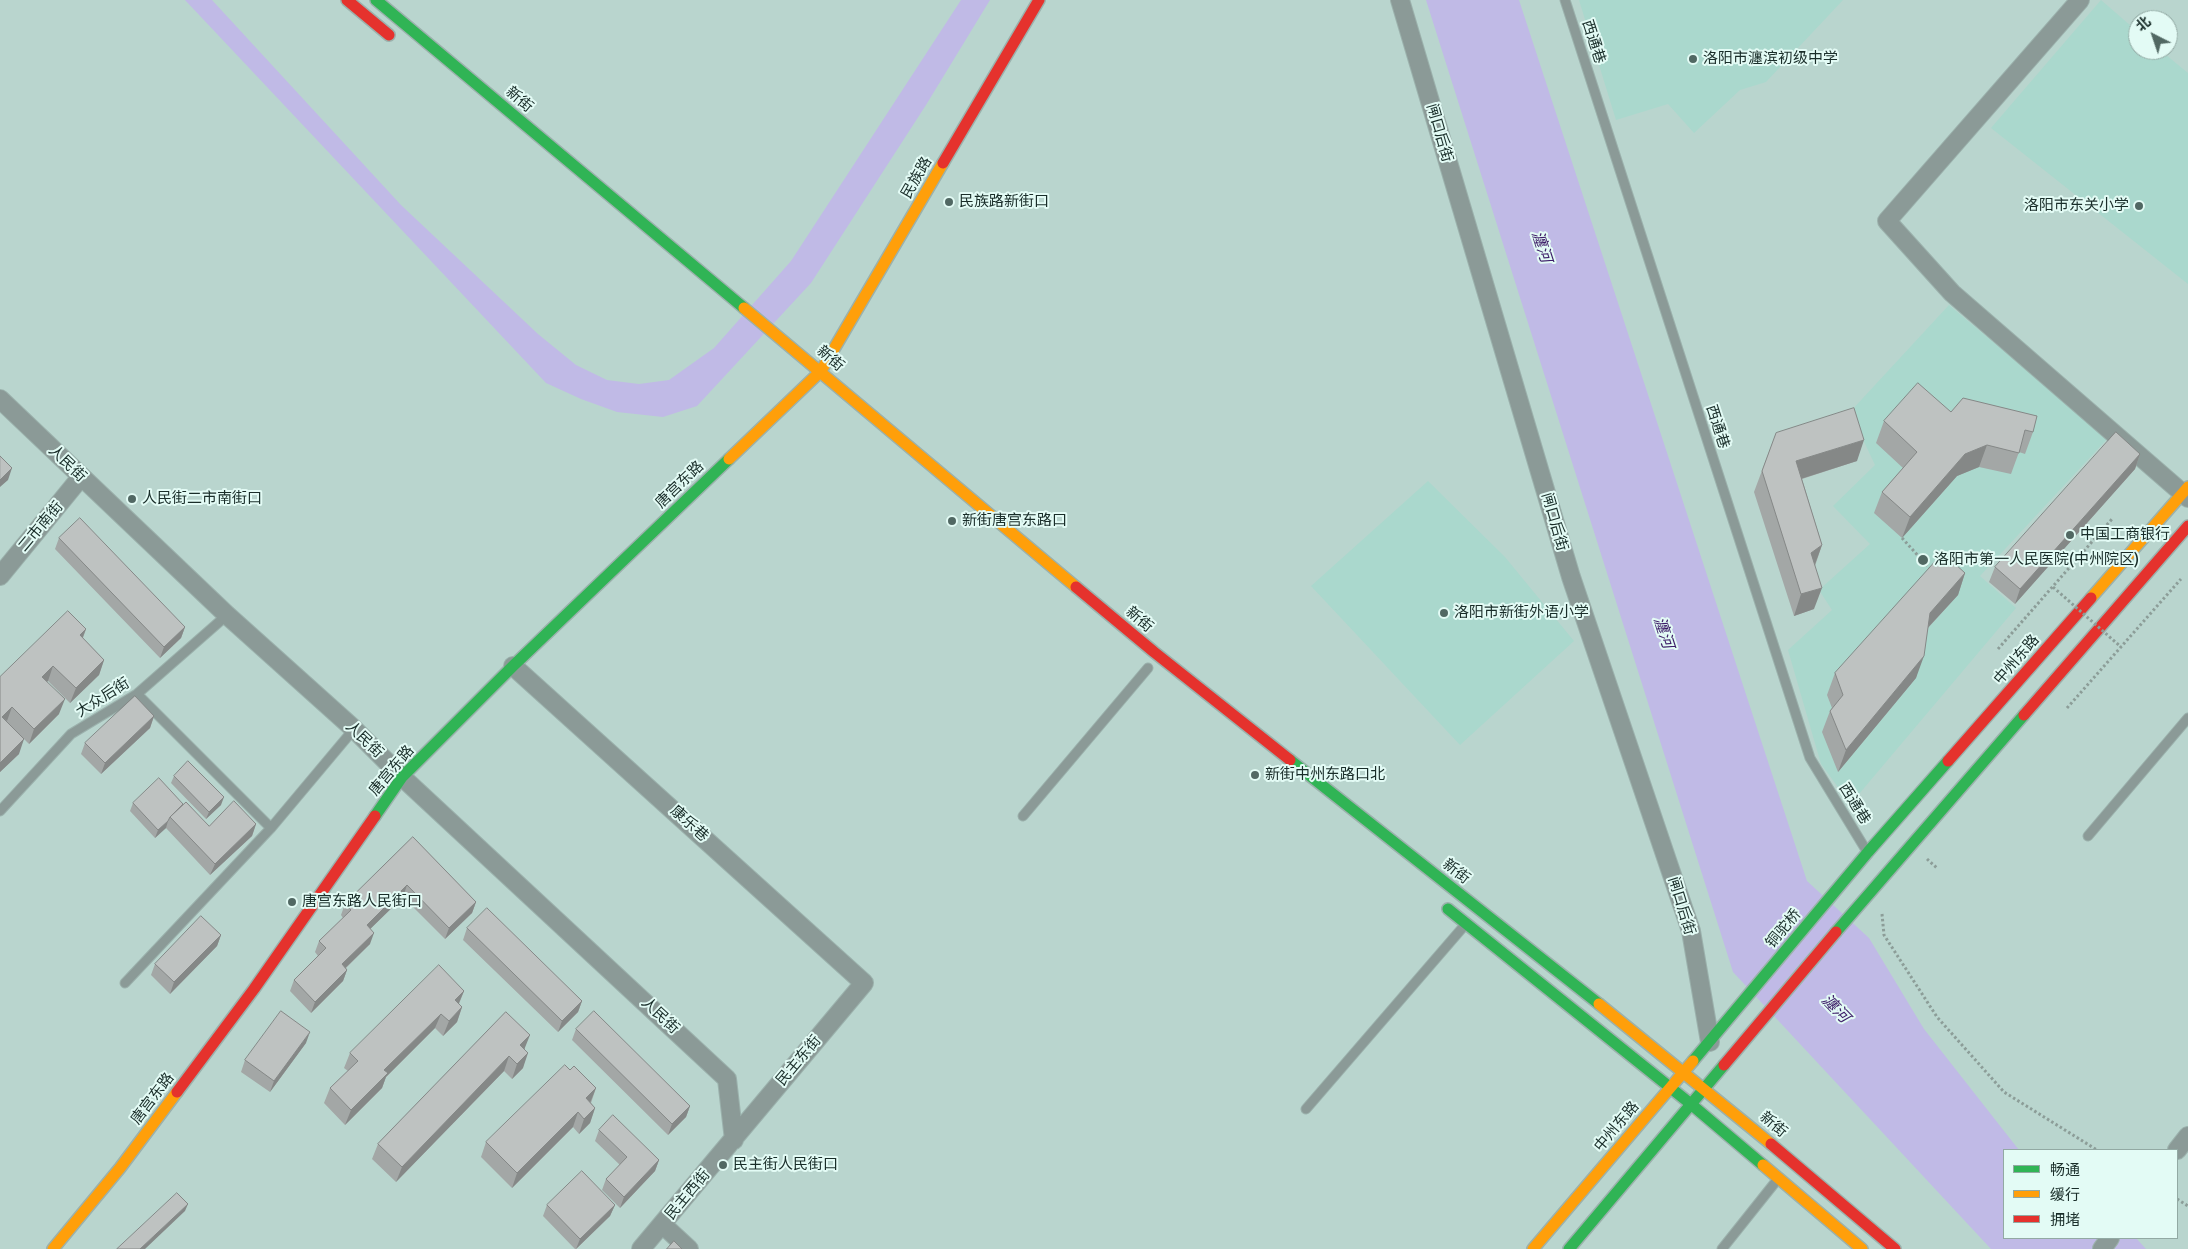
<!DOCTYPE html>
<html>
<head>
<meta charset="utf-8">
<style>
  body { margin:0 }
  #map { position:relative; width:2188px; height:1249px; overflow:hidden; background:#b9d5ce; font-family:Signika,"Noto Sans SC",sans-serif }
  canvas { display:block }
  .legend { position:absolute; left:2003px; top:1149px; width:175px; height:90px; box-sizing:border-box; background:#e3fbf5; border:1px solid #92a9a3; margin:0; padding:6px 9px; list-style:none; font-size:15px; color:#192d29 }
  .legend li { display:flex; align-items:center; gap:10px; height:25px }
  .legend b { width:25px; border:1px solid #92a9a3 }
  .north { position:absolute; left:2128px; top:10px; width:50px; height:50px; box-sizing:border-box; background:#e3fbf5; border:1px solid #92a9a3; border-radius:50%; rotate:319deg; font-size:14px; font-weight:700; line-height:20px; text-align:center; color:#192d29 }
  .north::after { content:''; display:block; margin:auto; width:18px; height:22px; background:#516863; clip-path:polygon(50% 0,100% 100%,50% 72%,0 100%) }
</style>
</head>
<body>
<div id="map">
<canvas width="2188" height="1249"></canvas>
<ul class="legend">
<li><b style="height:6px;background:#30b455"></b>畅通</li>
<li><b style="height:6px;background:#ff9f0a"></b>缓行</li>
<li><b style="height:6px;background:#e5322d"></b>拥堵</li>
</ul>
<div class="north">北</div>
</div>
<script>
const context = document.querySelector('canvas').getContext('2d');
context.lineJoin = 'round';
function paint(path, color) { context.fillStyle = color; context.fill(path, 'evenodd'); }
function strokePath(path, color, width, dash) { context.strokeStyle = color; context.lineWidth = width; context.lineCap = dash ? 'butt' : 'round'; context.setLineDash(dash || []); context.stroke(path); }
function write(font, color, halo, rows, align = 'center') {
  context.font = font + ' Signika,"Noto Sans SC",sans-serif'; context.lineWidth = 4; context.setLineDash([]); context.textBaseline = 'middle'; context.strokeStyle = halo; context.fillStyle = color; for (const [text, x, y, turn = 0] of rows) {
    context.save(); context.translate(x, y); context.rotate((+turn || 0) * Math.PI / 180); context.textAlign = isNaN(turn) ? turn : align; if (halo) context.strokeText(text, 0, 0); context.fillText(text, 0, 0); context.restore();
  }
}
const built = new Path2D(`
  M1579 0H1843L1766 82 1740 90 1694 133 1668 104 1616 120Z
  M2101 0 2138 32V50H2160L2188 73V284L1991 128Z
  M1949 305 2108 438 1980 576 2016 608 1859 794H1843L1821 764 1788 650 1832 610 1819 590 1870 544 1833 506 1875 465 1850 412Z
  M1428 481 1505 557 1574 641 1460 745 1311 586Z`);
const water = new Path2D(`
  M185 0H212L401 205 538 334 576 365 607 380 639 384 669 380 714 348 791 261 961 0H990L926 105 811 283 697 406 663 417 617 412 581 399 546 383Z
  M1426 0H1519L1807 881 1869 938 1924 1029 2019 1150H2004V1238H2136L2146 1249H1991L1733 972Z`);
const path = new Path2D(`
  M1902 538 1932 571
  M1998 649 2112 519
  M2067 708 2181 579
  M1927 859 1938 869
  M1882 914 1884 935 1937 1017 2004 1092 2097 1150
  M2177 1199 2188 1206`);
const lane = new Path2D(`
  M1565 0 1810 758 1866 850
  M137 694 271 828
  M0 811 71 734 137 694 227 615
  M1023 816 1148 668
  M2088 836 2188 718
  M125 983 271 828 354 729
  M1306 1109 1464 926
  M1722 1249 1777 1180`);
const street = new Path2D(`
  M1400 0 1571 577 1691 931 1710 1042
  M2080 0 1887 221 1952 293 2188 498
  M0 399 227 615 354 729 402 777 727 1079 734 1140
  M0 576 81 477
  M513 666 864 983 641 1249
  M2177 1150 2188 1136
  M663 1225 689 1249
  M2102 1249 2110 1238`);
const fast = new Path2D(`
  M376 0 744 308
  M1290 760 1599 1004
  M375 816 402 777 513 666 729 459
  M1448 909 1692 1105 1763 1165
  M1836 932 2024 715
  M1693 1061 1868 852 1948 761
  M1569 1249 1724 1065`);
const slow = new Path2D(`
  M744 308 1076 587
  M729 459 821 371 943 163
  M2091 598 2188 487
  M1599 1004 1771 1144
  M1763 1165 1862 1249
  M53 1249 120 1168 177 1092
  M1533 1249 1693 1061`);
const jam = new Path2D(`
  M347 0 389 35
  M943 163 1039 0
  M1076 587 1154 652 1290 760
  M2024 715 2188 526
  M1948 761 2091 598
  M1724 1065 1836 932
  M177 1092 254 989 375 816
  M1771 1144 1895 1249`);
const pathBridge = new Path2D(`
  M2053 587 2121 647`);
const wall = new Path2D(`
  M1951 412 2033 432 2025 454 2019 452 2011 474 1979 467 1957 476 1902 538 1874 513 1882 492 1903 468 1876 443 1884 421Z
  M1776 433 1857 461 1802 479 1822 545 1815 566 1814 609 1794 616 1754 492Z
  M2140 454 2135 469 2015 604 1989 582 1995 567Z
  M59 538 185 627 181 638 160 658 55 549Z
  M1965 573 1958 595 1928 628 1916 678 1838 772 1822 732 1830 711 1832 708 1827 695 1835 673Z
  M86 629 83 638 104 660 99 675 70 703 48 681H47L59 714 29 744 7 722 19 754 0 772V677Z
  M154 716 150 728 101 774 81 754 85 743Z
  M174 776 221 805 206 819 171 783Z
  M133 803 183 804 209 826 256 824 252 836 210 875 166 828 155 838 130 811Z
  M413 837 476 902 472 913 445 939 403 897 370 929V944L346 968 347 970 343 981 311 1013 290 991 294 980 318 956 315 952 319 941 343 918 341 915 345 904Z
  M467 928 582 1001 578 1012 558 1032 463 940Z
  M221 935 217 946 170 994 151 975 155 964Z
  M464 991 459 1004 462 1007 457 1022 443 1036 435 1028 386 1077 382 1088 345 1125 324 1103 330 1088 348 1071 344 1068 350 1053Z
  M506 1012 525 1049 523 1068 512 1079 504 1071 396 1182 372 1159 378 1144Z
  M576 1029 690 1106 686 1117 668 1135 572 1040Z
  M306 1043 270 1092 241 1072 245 1060Z
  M570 1070 596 1088 591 1103 595 1108 590 1123 579 1134 573 1127 512 1188 481 1157 486 1142Z
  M599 1130 659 1160 655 1171 620 1208 602 1190 606 1179 620 1165 595 1141Z
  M547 1205H615L610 1216 576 1249H575L543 1216Z`);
const shadedWall = new Path2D(`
  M1864 440 1857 461 1788 483 1796 461Z
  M1987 445 1979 467 1957 476 1902 538 1910 517 1965 454Z
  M2140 454 2135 469 2015 604 2020 589Z
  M12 468 8 480 0 487V480Z
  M1822 545 1814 567 1811 553Z
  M1965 573 1958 595 1922 634 1930 613Z
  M1822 588 1814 609 1794 616 1801 594Z
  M185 627 181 638 160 658 164 647Z
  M86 629 80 644V635Z
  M1924 656 1916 678 1838 772 1846 750Z
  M104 660 99 675 70 703 76 688Z
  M53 666 48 681 37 691 42 677Z
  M65 699 59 714 29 744 34 729Z
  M12 707 7 721 2 717Z
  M154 716 150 728 101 774 105 763Z
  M24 739 19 754 0 772V763Z
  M224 797 221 805 206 819 209 812Z
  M168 821 166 828 155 838 158 830Z
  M256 824 252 836 210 875 215 864Z
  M407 885 403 897 362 937 367 925Z
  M476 902 472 913 445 939 449 928Z
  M374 933 370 944 338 975 342 964Z
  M221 935 217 946 170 994 174 982Z
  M347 970 343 981 311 1013 315 1002Z
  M464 991 458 1005 455 1000Z
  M582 1001 578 1012 558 1032 562 1021Z
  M462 1007 457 1022 443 1036 449 1021Z
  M441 1014 435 1028 386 1077 382 1088 345 1125 351 1110 384 1070Z
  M310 1032 306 1043 270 1092 274 1081Z
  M530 1035 524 1050 520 1045Z
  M528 1053 523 1068 512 1079 517 1064Z
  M509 1056 504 1071 396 1182 402 1167Z
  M596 1088 590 1103 586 1098Z
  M690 1106 686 1117 668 1135 672 1124Z
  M595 1108 590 1123 579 1134 584 1119Z
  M578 1112 573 1127 512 1188 517 1173Z
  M659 1160 655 1171 620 1208 624 1197Z
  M188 1204 185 1211 145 1249H140Z
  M615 1205 610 1216 576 1249 580 1239Z`);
const building = new Path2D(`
  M1918 383 1951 412 1963 398 2037 416 2033 432 2025 430 2019 453 1987 445 1965 454 1910 517 1882 492 1917 452 1884 421Z
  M1854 408 1864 440 1796 461 1822 545 1811 553 1822 588 1801 594 1762 471 1776 433Z
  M2116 432 2140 454 2020 589 1995 567Z
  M0 456 12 468 0 480Z
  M80 518 185 627 164 647 59 538Z
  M1943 553 1965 573 1930 613 1924 656 1846 750 1830 711 1843 695 1835 673Z
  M68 611 86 629 80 635 104 660 76 688 53 666 42 677 65 699 34 729 12 707 2 717 24 739 0 763V677Z
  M135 696 154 716 105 763 85 743Z
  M188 761 224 797 209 812 174 776Z
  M159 778 183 804 170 817 168 821 158 830 133 803Z
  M234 801 256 824 215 864 170 817 186 802 209 826Z
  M413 837 476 902 449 928 407 885 367 925 374 933 342 964 347 970 315 1002 294 980 326 948 319 941 351 910 345 904Z
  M487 908 582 1001 562 1021 467 928Z
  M201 916 221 935 174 982 155 964Z
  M439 965 464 991 455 1000 462 1007 449 1021 441 1014 384 1070 388 1073 351 1110 330 1088 358 1061 350 1053Z
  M281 1011 310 1032 274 1081 245 1060Z
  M594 1011 690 1106 672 1124 576 1029Z
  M506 1012 530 1035 520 1045 528 1053 517 1064 509 1056 402 1167 378 1144Z
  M565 1065 570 1070 574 1066 596 1088 586 1098 595 1108 584 1119 578 1112 517 1173 486 1142Z
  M613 1115 659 1160 624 1197 606 1179 627 1157 599 1130Z
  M582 1171 615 1205 580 1239 547 1205Z
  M177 1193 188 1204 140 1249H117Z
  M674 1241 682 1249H667Z`);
const markers = [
  [1693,59,5,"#516863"],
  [949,202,5,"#516863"],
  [2139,206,5,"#516863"],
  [132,499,5,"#516863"],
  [952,521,5,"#516863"],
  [2070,535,5,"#516863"],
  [1923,560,6,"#516863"],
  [1444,613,5,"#516863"],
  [1255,775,5,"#516863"],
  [292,902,5,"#516863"],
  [723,1165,5,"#516863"]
];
const streetNames = [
  ["西通巷",1593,42,72],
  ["新街",519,100,40],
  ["闸口后街",1439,133,74],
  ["民族路",917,178,-60],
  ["新街",830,359,40],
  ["西通巷",1717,427,72],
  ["人民街",67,464,44],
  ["唐宫东路",680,485,-44],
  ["闸口后街",1554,522,74],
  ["二市南街",41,527,-50],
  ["新街",1139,620,40],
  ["中州东路",2017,660,-49],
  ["大众后街",103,698,-32],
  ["人民街",364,740,44],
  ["唐宫东路",392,771,-50],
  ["西通巷",1854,804,58],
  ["康乐巷",689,824,42],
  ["新街",1456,872,38],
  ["闸口后街",1681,906,73],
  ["铜驼桥",1784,929,-50],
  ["人民街",660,1016,43],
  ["民主东街",799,1061,-50],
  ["唐宫东路",153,1099,-53],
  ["新街",1773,1125,40],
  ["中州东路",1617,1127,-50],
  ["民主西街",688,1195,-50]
];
const poiNames = [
  ["洛阳市瀍滨初级中学",1703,59],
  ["民族路新街口",959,202],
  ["洛阳市东关小学",2129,206,"right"],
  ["人民街二市南街口",142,499],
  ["新街唐宫东路口",962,521],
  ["中国工商银行",2080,535],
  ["洛阳市第一人民医院(中州院区)",1934,560],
  ["洛阳市新街外语小学",1454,613],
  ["新街中州东路口北",1265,775],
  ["唐宫东路人民街口",302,902],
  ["民主街人民街口",733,1165]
];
const waterNames = [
  ["瀍河",1541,247,72],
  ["瀍河",1663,633,72],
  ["瀍河",1835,1009,46]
];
paint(built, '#aad8cd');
paint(water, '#c0bae6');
strokePath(lane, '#9bb1ac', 11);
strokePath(street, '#9bb1ac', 20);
strokePath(fast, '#9bb1ac', 14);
strokePath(slow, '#9bb1ac', 14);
strokePath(jam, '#9bb1ac', 14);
strokePath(path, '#8c9d98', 3, [2.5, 2.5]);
strokePath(lane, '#8b9a97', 9);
strokePath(street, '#8b9a97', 18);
strokePath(fast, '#30b455', 11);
strokePath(slow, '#ff9f0a', 11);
strokePath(jam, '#e5322d', 11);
strokePath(pathBridge, '#8c9d98', 3, [2.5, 2.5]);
paint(wall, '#a3a7a6');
paint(shadedWall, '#858887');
paint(building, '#bec2c1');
strokePath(building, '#858887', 1);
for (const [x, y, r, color] of markers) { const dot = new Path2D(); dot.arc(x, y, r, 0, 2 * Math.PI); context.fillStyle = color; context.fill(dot); strokePath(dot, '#e3fbf5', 2); }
write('15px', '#192d29', '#e3fbf5', streetNames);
write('15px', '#192d29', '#e3fbf5', poiNames, 'left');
write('italic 16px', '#3d1d68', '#e3fbf5', waterNames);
</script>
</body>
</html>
